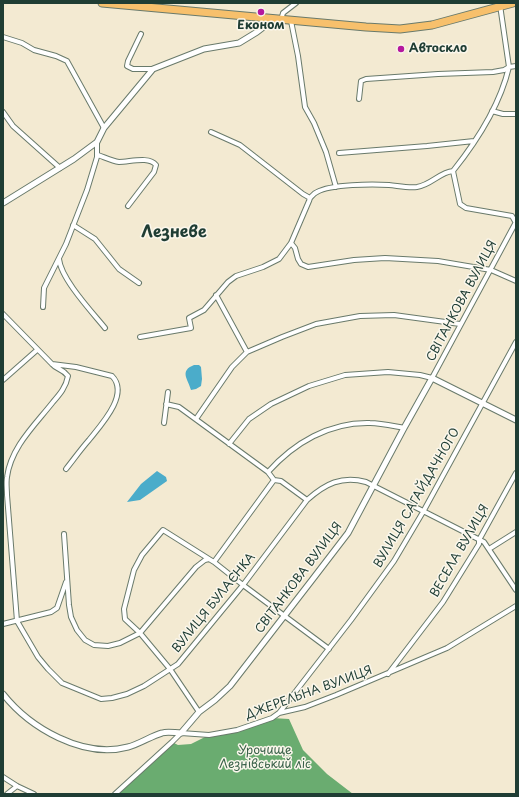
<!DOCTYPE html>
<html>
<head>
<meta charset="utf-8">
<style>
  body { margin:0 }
  #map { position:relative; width:519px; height:797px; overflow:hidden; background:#f3ead2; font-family:"Playpen Sans",sans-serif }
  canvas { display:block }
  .frame { position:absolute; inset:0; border:4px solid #1f3d34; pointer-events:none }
</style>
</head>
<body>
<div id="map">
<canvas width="519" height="797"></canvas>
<div class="frame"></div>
</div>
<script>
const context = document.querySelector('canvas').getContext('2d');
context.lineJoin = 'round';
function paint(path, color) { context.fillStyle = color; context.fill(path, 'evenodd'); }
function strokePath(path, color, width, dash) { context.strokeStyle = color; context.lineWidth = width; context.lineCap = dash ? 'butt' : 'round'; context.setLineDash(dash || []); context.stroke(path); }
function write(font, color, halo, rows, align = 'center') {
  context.font = font + ' "Playpen Sans",sans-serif'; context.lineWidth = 3; context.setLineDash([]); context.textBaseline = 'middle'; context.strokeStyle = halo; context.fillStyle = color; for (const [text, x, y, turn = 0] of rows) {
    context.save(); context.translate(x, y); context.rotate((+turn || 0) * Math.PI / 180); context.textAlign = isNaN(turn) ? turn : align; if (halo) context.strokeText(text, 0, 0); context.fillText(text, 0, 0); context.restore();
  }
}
const forest = new Path2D(`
  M272 718 289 719 303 750 327 774 353 794H115L172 742 178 745 191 744 209 735 222 734Z`);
const water = new Path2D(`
  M194 365H199L201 367 202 379 201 386 196 389 191 390C188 379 179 371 194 365Z
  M157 471 166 477 167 481 140 500 127 502 141 484Z`);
const minor = new Path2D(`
  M281 20 283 13 296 3
  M291 21 298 56 305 107 314 123 326 152 336 187
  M141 34 128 61 127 66 133 69H153
  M3 37 22 43 34 50 56 56 67 61 104 128
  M359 99 361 81 366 79 438 74 493 72 504 70 509 67 516 66
  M492 111 503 114H516
  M3 112 13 126 60 168
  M211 132 240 145 303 194 310 198
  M339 153 427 146 474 141
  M98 155C104 157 112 161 119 162 130 162 149 156 156 165L154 172 128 206
  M453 171C477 141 500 105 509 67L500 5
  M310 198C312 196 314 193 317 192 331 184 373 184 389 185 399 186 408 188 417 187 431 185 440 172 453 171L460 204 466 208 512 216 516 223
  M73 225 95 239 119 269 139 283
  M291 243 295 248 298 259 301 264 308 267 354 260 385 258 438 261 491 270 516 281
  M59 259C61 279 92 312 105 328
  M216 295 247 352
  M43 307 44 288 66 244 87 190 97 157V142
  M3 314 52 364 76 367 112 376C130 394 101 425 89 440 81 449 74 459 66 469
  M140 337 191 328 189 318 204 310 228 282 236 276 263 267 279 259 291 243 309 201 310 198
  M52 364C57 370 62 368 68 376 66 387 60 394 53 402 35 425 11 447 7 477 6 483 7 489 7 495L17 621 38 657 48 669 62 683 101 699 112 698 127 694 144 686 178 664 243 585 307 500C325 484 342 475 366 482L484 542 516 590
  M3 380 37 350
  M166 404 179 407 268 472
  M196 419 232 367 247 352 282 337 316 324 360 316 394 315 460 324
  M164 423 168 392
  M229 444 249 419 271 404 309 386 345 375 388 372 420 375 432 378 516 222
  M274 480 281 481 307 500
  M64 534 69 605 71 617 77 630 85 640 94 645 108 646 120 643 140 633 196 567 205 560 209 559 214 562 274 480 268 472C294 443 329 422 370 423 381 423 393 426 404 428
  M489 549 516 532
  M214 562 243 585 329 649
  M3 624 51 612 57 608 66 582
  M388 674 443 602 479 544V540L516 473
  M199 712 170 669 140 633 125 619 124 609 134 570 142 555 163 530 209 559
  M279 713 351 620 394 561 423 512 516 342
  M3 777 17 786 34 794
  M7 794 17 786
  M115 794 172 742 181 733 209 735 237 730 272 718 279 713 305 707 336 695 447 648 516 606`);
const tertiary = new Path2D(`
  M3 203 74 159 97 142 104 128 153 69 204 49 239 43 257 32 274 19
  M3 694C30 728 83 759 128 747 140 744 151 736 162 733 168 731 175 733 181 733L199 712 215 700 230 686 312 580 348 533 404 428 432 378 516 420`);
const primary = new Path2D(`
  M102 3 366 27 400 29 432 25 513 3`);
const markers = [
  [261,12,4,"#b5179e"],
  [401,49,4,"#b5179e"]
];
const poiNames = [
  ["Економ",261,26],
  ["Автоскло",409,49,"left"]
];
const streetNames = [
  ["СВІТАНКОВА ВУЛИЦЯ",462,301,-62],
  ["ВУЛИЦЯ САГАЙДАЧНОГО",417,498,-60],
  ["ВЕСЕЛА ВУЛИЦЯ",460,551,-60],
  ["СВІТАНКОВА ВУЛИЦЯ",299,578,-53],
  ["ВУЛИЦЯ БУЛАЄНКА",214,603,-51],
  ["ДЖЕРЕЛЬНА ВУЛИЦЯ",309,693,-20]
];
const parkNames = [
  ["Урочище",265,751],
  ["Лезнівський ліс",265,765]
];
const districtNames = [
  ["Лезневе",174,233]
];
paint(forest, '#6aac70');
paint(water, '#4bacca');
strokePath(minor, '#697a6b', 6);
strokePath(tertiary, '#697a6b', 7);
strokePath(primary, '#697a6b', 9);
strokePath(minor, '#fff', 4);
strokePath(tertiary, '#fff', 5);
strokePath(primary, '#f7c06c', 7);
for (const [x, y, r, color] of markers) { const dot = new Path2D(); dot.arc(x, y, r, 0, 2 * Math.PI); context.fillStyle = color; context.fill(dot); strokePath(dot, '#fbf7ec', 1.5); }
write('bold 12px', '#1f3d34', '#fbf7ec', poiNames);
write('12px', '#1f3d34', '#fbf7ec', streetNames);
write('12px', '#386048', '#fbf7ec', parkNames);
write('bold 16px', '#1f3d34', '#fbf7ec', districtNames);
</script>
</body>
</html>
